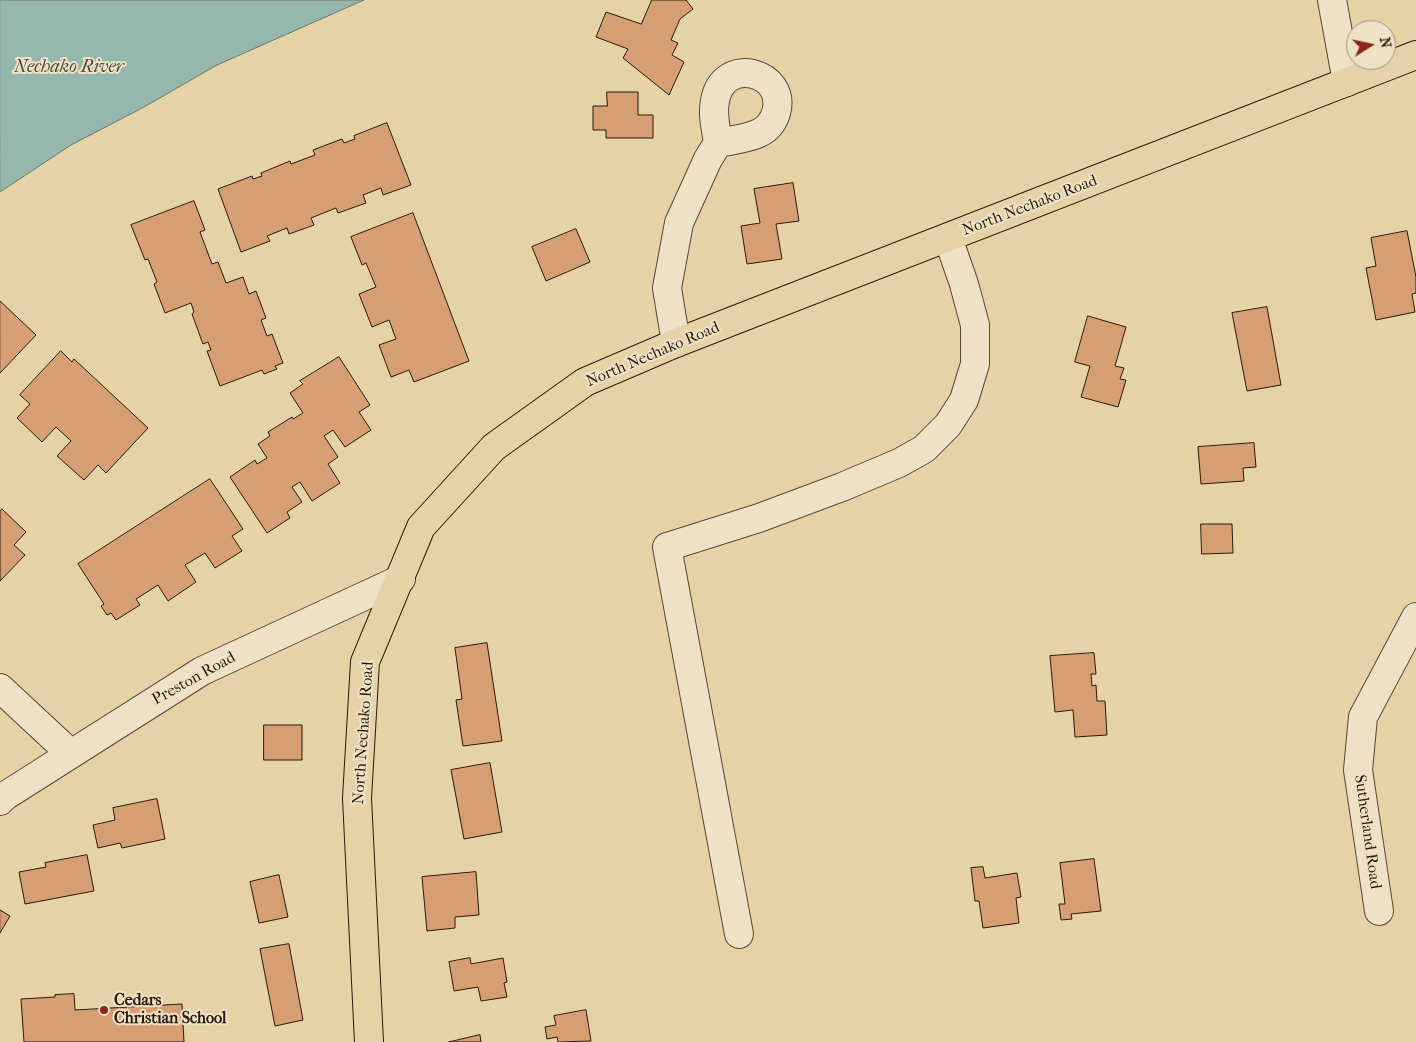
<!DOCTYPE html>
<html>
<head>
<meta charset="utf-8">
<style>
  body { margin:0 }
  #map { position:relative; width:1416px; height:1042px; overflow:hidden; background:#e5d3a7; font-family:"IM FELL French Canon",serif }
  canvas { display:block }
  .north { position:absolute; left:1346px; top:20px; width:50px; height:50px; box-sizing:border-box; background:#eee2c6; border:1px solid #a1917a; border-radius:50%; rotate:80deg; font-size:14px; font-weight:700; line-height:20px; text-align:center; color:#2d1809 }
  .north::after { content:''; display:block; margin:auto; width:18px; height:22px; background:#8f2418; clip-path:polygon(50% 0,100% 100%,50% 72%,0 100%) }
</style>
</head>
<body>
<div id="map">
<canvas width="1416" height="1042"></canvas>
<div class="north">N</div>
</div>
<script>
const context = document.querySelector('canvas').getContext('2d');
context.lineJoin = 'round';
function paint(path, color) { context.fillStyle = color; context.fill(path, 'evenodd'); }
function strokePath(path, color, width, dash) { context.strokeStyle = color; context.lineWidth = width; context.lineCap = dash ? 'butt' : 'round'; context.setLineDash(dash || []); context.stroke(path); }
function write(font, color, halo, rows, align = 'center') {
  context.font = font + ' "IM FELL French Canon",serif'; context.lineWidth = 4; context.setLineDash([]); context.textBaseline = 'middle'; context.strokeStyle = halo; context.fillStyle = color; for (const [text, x, y, turn = 0] of rows) {
    context.save(); context.translate(x, y); context.rotate((+turn || 0) * Math.PI / 180); context.textAlign = isNaN(turn) ? turn : align; if (halo) context.strokeText(text, 0, 0); context.fillText(text, 0, 0); context.restore();
  }
}
const water = new Path2D(`
  M0 0H364L217 65 144 107 71 145 0 192Z`);
const building = new Path2D(`
  M652 0H686L693 9 680 19 671 40 678 43 672 55 684 62 669 95 623 58 628 49 596 37 606 12 641 24Z
  M607 92H638V115H653V138H606V130H593V106H607Z
  M387 123 411 185 383 195 381 188 363 195 366 203 338 213 336 208 311 218 314 225 289 234 287 228 267 236 270 241 241 252 218 189 252 176 253 179 262 176 261 173 290 161 291 164 315 155 313 150 342 139 344 143 355 139 354 136Z
  M793 183 799 221 776 224 782 259 747 264 741 226 760 223 754 189Z
  M194 201 205 230 200 232 212 264 218 262 226 283 243 277 249 294 256 291 266 318 261 320 267 336 272 334 283 363 275 366 277 369 264 374 262 370 220 386 207 351 211 350 208 342 203 344 192 314 194 312 191 303 165 313 154 284 157 282 148 259 145 260 131 225Z
  M413 213 469 361 414 382 409 370 391 377 379 345 396 339 389 320 372 327 359 294 376 287 366 263 362 265 351 237Z
  M576 229 590 262 546 281 532 247Z
  M1407 231 1416 277V293L1412 294 1415 312 1376 320 1366 268 1376 266 1371 238Z
  M0 301 36 335 0 373Z
  M1267 307 1281 385 1247 391 1232 313Z
  M1088 316 1126 327 1115 366 1124 368 1120 379 1126 380 1118 407 1081 397 1090 366 1075 362Z
  M61 351 72 362 74 359 148 428 106 473 98 465 84 480 57 456 71 441 56 427 42 442 17 418 30 404 20 395Z
  M339 357 370 405 359 412 371 430 345 447 333 430 324 436 338 457 328 464 340 483 312 501 300 482 292 487 302 502 287 512 290 518 267 533 230 477 255 460 257 464 267 458 258 444 270 436 268 432 292 417 293 419 303 413 290 393 303 384 300 381Z
  M1254 443 1256 467 1243 468 1244 481 1201 484 1198 447Z
  M210 479 243 529 232 536 242 551 215 568 205 553 185 565 196 582 168 601 158 585 136 599 140 605 116 620 111 613 107 615 101 606 104 604 78 564Z
  M2 509 26 532 14 545 25 555 0 581V512Z
  M1201 524H1232L1233 553 1202 554Z
  M487 643 502 741 463 746 456 700 462 699 455 648Z
  M1094 653 1096 674H1091L1092 686 1096 685 1097 701H1105L1107 735 1075 737 1073 710 1055 712 1050 656Z
  M264 725H302V760H264Z
  M490 763 502 832 464 839 451 770Z
  M157 799 165 839 122 848 120 843 98 848 93 825 115 820 113 808Z
  M87 855 94 891 25 904 19 872 46 867 45 863Z
  M1094 859 1101 911 1071 914 1072 919 1061 920 1059 904H1065L1060 863Z
  M983 867 985 878 1017 873 1021 897 1016 898 1019 923 983 928 979 901H975L971 868Z
  M476 872 479 915 455 917V928L427 931 422 877Z
  M279 875 288 917 259 923 250 882Z
  M0 910 10 916 0 933Z
  M289 944 303 1020 275 1026 260 949Z
  M470 958 471 964 503 958 507 982 504 983 507 997 481 1001 478 987 454 991 449 962Z
  M74 994 75 1010 182 1004 184 1042H24L21 999 55 997V995Z
  M586 1010 591 1041 558 1042 557 1037 547 1039 545 1027 556 1025 554 1016Z
  M480 1035 481 1042H449Z`);
const minor = new Path2D(`
  M1332 0 1347 82
  M676 343 667 288 679 223 708 159 718 143C731 140 747 139 759 133 768 129 773 122 776 113 788 72 723 54 715 101 712 114 716 129 718 143
  M0 688 71 754
  M0 801 5 796 202 671 401 579
  M1379 911 1358 770 1363 717 1416 617
  M739 934 667 547 759 518 842 487 899 463 924 449 948 425 964 400 975 364V325L964 284 948 238`);
const major = new Path2D(`
  M369 1042 357 798 365 662 421 527 494 447 585 382 676 343 1416 55`);
const markers = [
  [104,1010,5,"#8f2418"]
];
const streetNames = [
  ["North Nechako Road",1030,206,-21],
  ["North Nechako Road",653,355,-23],
  ["Preston Road",194,679,-29],
  ["North Nechako Road",364,733,-86],
  ["Sutherland Road",1367,832,82]
];
const poiNames = [
  ["Cedars",114,1001],
  ["Christian School",114,1019]
];
const waterNames = [
  ["Nechako River",69,68]
];
paint(water, '#96b7ac');
strokePath(water, '#6c776b', 1);
paint(building, '#d69e73');
strokePath(building, '#2d1809', 1);
strokePath(minor, '#5b4730', 30);
strokePath(major, '#2d1809', 30);
strokePath(minor, '#eee2c6', 28);
strokePath(major, '#e5d3a7', 28);
for (const [x, y, r, color] of markers) { const dot = new Path2D(); dot.arc(x, y, r, 0, 2 * Math.PI); context.fillStyle = color; context.fill(dot); strokePath(dot, '#eee2c6', 2); }
write('16px', '#2d1809', '#eee2c6', streetNames);
write('bold 16px', '#2d1809', '#eee2c6', poiNames, 'left');
write('italic 18px', '#4c483a', '#eee2c6', waterNames);
</script>
</body>
</html>
